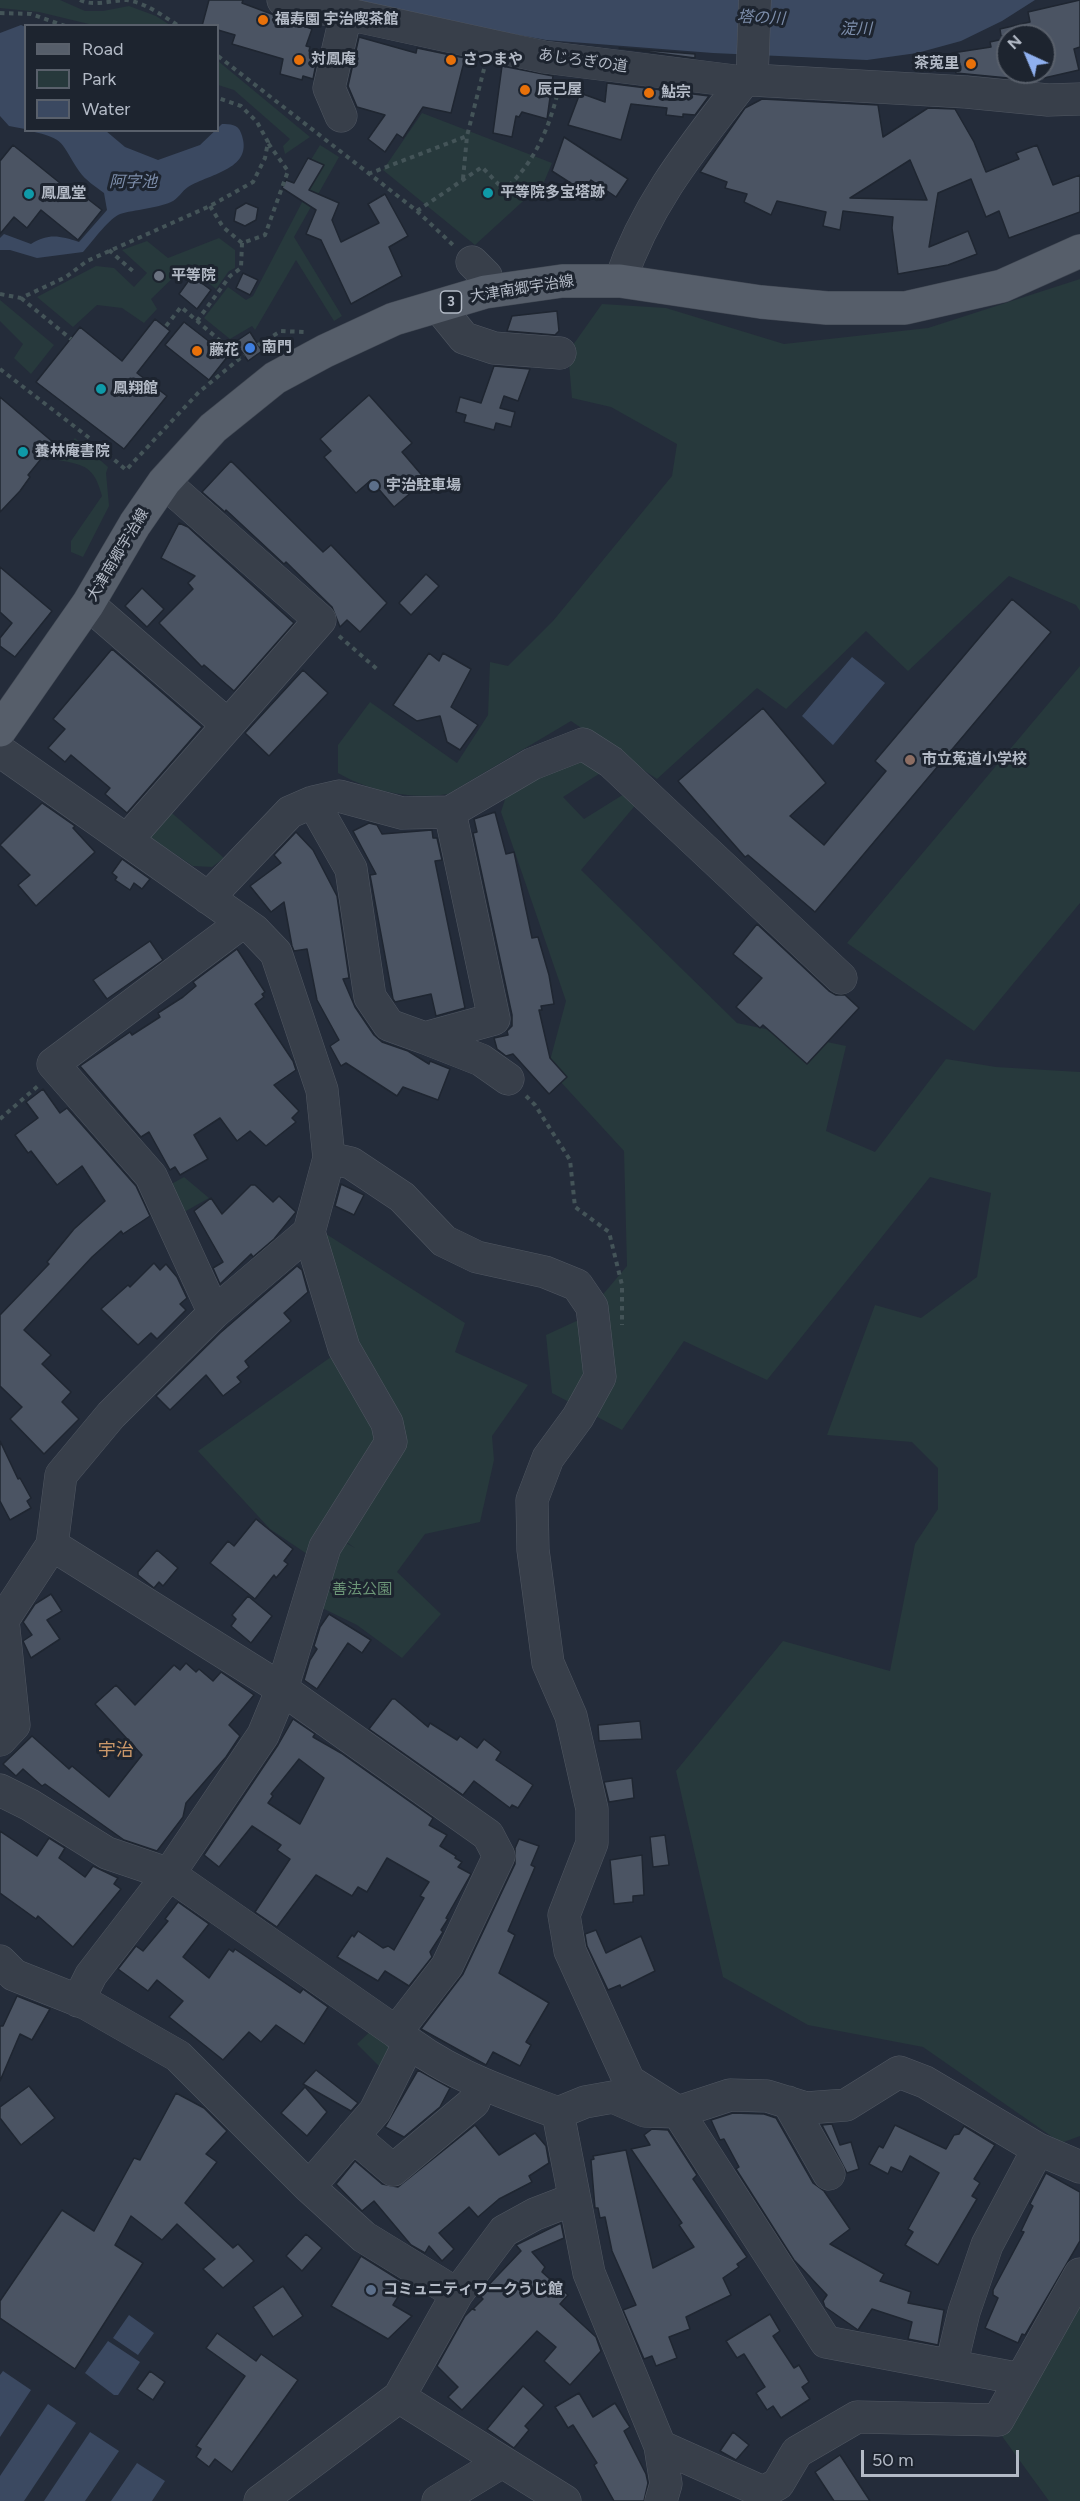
<!DOCTYPE html>
<html>
<head>
<meta charset="utf-8">
<style>
  body { margin:0 }
  #map { position:relative; width:1080px; height:2501px; overflow:hidden; background:#242c3a; font-family:Figtree,sans-serif }
  canvas { display:block }
  .legend { position:absolute; left:24px; top:24px; width:195px; height:108px; box-sizing:border-box; background:#1d242f; border:2px solid #59606b; margin:0; padding:8px 10px; list-style:none; font-size:18px; color:#b3bac6 }
  .legend li { display:flex; align-items:center; gap:12px; height:30px }
  .legend b { width:30px; border:2px solid #59606b }
  .north { position:absolute; left:996px; top:24px; width:60px; height:60px; box-sizing:border-box; background:#1d242f; border:2px solid #59606b; border-radius:50%; rotate:316deg; font-size:16px; font-weight:700; line-height:24px; text-align:center; color:#b3bac6 }
  .north::after { content:''; display:block; margin:auto; width:21px; height:27px; background:#8fb0ef; clip-path:polygon(50% 0,100% 100%,50% 72%,0 100%) }
  .scale { position:absolute; left:861px; top:2450px; width:158px; height:27px; box-sizing:border-box; border:3px solid #b3bac6; border-top:0; padding-left:8px; font-size:18px; line-height:21px; white-space:nowrap; color:#b3bac6; -webkit-text-stroke:4px #1d242f; paint-order:stroke }
</style>
</head>
<body>
<div id="map">
<canvas width="1080" height="2501"></canvas>
<ul class="legend">
<li><b style="height:8px;background:#565e6a"></b>Road</li>
<li><b style="height:16px;background:#27393c"></b>Park</li>
<li><b style="height:16px;background:#3b4961"></b>Water</li>
</ul>
<div class="north">N</div>
<div class="scale">50 m</div>
</div>
<script>
const context = document.querySelector('canvas').getContext('2d');
context.lineJoin = 'round';
function paint(path, color) { context.fillStyle = color; context.fill(path, 'evenodd'); }
function strokePath(path, color, width, dash) { context.strokeStyle = color; context.lineWidth = width; context.lineCap = dash ? 'butt' : 'round'; context.setLineDash(dash || []); context.stroke(path); }
function write(font, color, halo, rows, align = 'center') {
  context.font = font + ' Figtree,"Noto Sans JP",sans-serif'; context.lineWidth = 6; context.setLineDash([]); context.textBaseline = 'middle'; context.strokeStyle = halo; context.fillStyle = color; for (const [text, x, y, turn = 0] of rows) {
    context.save(); context.translate(x, y); context.rotate((+turn || 0) * Math.PI / 180); context.textAlign = isNaN(turn) ? turn : align; if (halo) context.strokeText(text, 0, 0); context.fillText(text, 0, 0); context.restore();
  }
}
const green = new Path2D(`
  M0 0H60L85 11H103L129 6 156 16 170 25H93L39 12 0 8Z
  M218 61 310 137 285 154 283 146 290 139 234 90 218 85Z
  M422 113 552 163 544 182 475 245 383 170Z
  M320 145 339 157 294 237 342 316 334 321 296 260 255 330 252 326 230 339 204 318 228 287 246 300 253 296 309 189V163Z
  M219 238 235 250V268L229 271 216 289 195 272H179L151 299 157 309 144 323 122 308 97 305 73 327 37 297 96 266 114 268 134 287 147 273 122 250 147 241 168 258Z
  M1080 279V611L1076 605 1009 576 908 671 866 631 786 709 757 688 657 779 571 721 448 794C413 800 368 791 338 773V745L370 702 457 763 488 715 490 662 508 666 553 621 672 476 677 444 611 407 572 398 568 352 602 304 666 308 784 344 928 328Z
  M0 300 54 345 31 374 14 358 23 344 0 321Z
  M75 438 108 467 106 473 109 506 83 557 71 552V541L102 496C94 467 86 465 58 460Z
  M1080 666V903L974 1031 847 943Z
  M580 755 605 770 563 797 584 819 629 791 638 802 581 870 737 1023 846 1046 826 1131 875 1152 946 1059 996 1067 1080 1072V2136L1061 2143 923 2047 808 2025 723 1977 676 1771 783 1641 890 1671 915 1544 938 1509V1468L912 1442 827 1435 875 1305 921 1318 977 1277 991 1193 930 1177 767 1380 684 1341 622 1430 552 1393 546 1335 583 1318 627 1266 624 1151 548 1068 566 1001 501 812 508 790Z
  M166 808 224 858 212 867 193 866 145 834Z
  M184 1177 209 1198 177 1216 166 1187Z
  M323 1232 465 1323 455 1352 528 1385 492 1436 494 1460 480 1522 425 1534 397 1572 441 1614 402 1658 357 1625 318 1606 344 1542 355 1548 338 1536 393 1449 351 1346Z
  M338 1352 383 1430 313 1558 270 1529 198 1451Z
  M379 2023 398 2043 386 2073 357 2044Z
  M1080 2287V2501H1049L999 2432Z`);
const water = new Path2D(`
  M328 0H1035L1002 21 961 41 917 53 867 60 713 53 546 40Z
  M21 25 26 27 25 129 9 126 0 116V33Z
  M222 124C230 124 238 124 241 133 255 169 211 173 188 187 182 191 178 199 171 202 156 209 129 210 118 215 108 220 91 243 83 252L37 258 10 250H0V238L4 234 31 244C49 233 60 236 79 242L107 210 104 193C96 187 85 180 79 171 60 143 67 139 30 131H106L125 147 158 160 200 145Z
  M852 657 885 683 833 745 802 716Z
  M129 2315 154 2333 138 2355 113 2338Z
  M108 2341 140 2362 118 2395H114L85 2373Z
  M3 2371 31 2390 0 2437V2375Z
  M48 2404 76 2423 24 2501H0V2476Z
  M90 2432 119 2451 85 2501H44Z
  M137 2463 165 2481 152 2501H111Z`);
const building = new Path2D(`
  M209 0H243L242 3 312 29 306 46 310 47 309 51 318 54 313 79 303 76 302 80 280 74 283 59 232 44 235 35 218 30V26H202Z
  M1080 0V47L1074 49 1079 70 1044 78V36H1001L1000 29 1030 22 1028 12Z
  M359 37 416 53 417 48 465 58 451 113 423 107 403 138 397 134 385 152 368 139 385 115 357 107 348 86Z
  M1008 38V78L956 73 952 53 991 47 990 42Z
  M619 48 695 54V58Z
  M502 66 553 76 547 119 522 112 519 117 516 116 512 137 493 133Z
  M607 83 709 96 695 115 683 114V117L666 115 667 108 631 104 621 140 568 125 580 93 605 102Z
  M762 99 878 105 883 137 928 108 955 109 974 142 986 172 1019 159 1016 153 1037 145 1053 185 1080 175V212L1009 238 999 211 986 217 971 179 938 193 929 247 968 231 977 254 948 265 898 274 892 228 893 217 843 211 840 230 823 226 826 212 777 201 771 215 744 202 747 194 725 188 727 182 700 172 745 108ZM910 160 927 200 850 198Z
  M564 137 628 179 616 197 591 180 583 191 552 171Z
  M13 145 81 200 84 196 102 210 78 240 41 210 27 228 14 217 0 234V161Z
  M308 158 324 165 309 190 339 203 332 220 341 242 379 223 368 204 385 194 408 236 389 247 402 276 351 304 321 240 306 234 316 210 282 188 286 180 294 183Z
  M246 203 258 208 256 220 245 226 234 221 236 209Z
  M243 273 258 280 250 295 236 288Z
  M192 276 211 290 197 309 179 294Z
  M557 311 559 331 555 335 507 331 512 316Z
  M155 319 170 331 137 373 167 396 124 449 36 382 80 327 122 361Z
  M184 322 228 356 209 380 165 345Z
  M250 332 262 351 248 361 235 342Z
  M494 366 530 369 518 401 504 396 500 408 515 412 511 427 496 423 494 430 464 422 466 415 456 412 460 397 481 403Z
  M369 395 412 443 402 452 426 480 394 507 371 480 356 493 324 457 331 451 320 439Z
  M0 397 54 443 28 475 30 477 20 491 0 512Z
  M231 461 323 552 331 545 387 603 360 632 347 620 340 627 332 607 286 562 284 564 226 510 225 512 202 492Z
  M179 523 188 527 294 623 234 691 204 665 202 667 159 623 193 589 188 583 195 576 161 558Z
  M0 567 52 611 15 657 0 646V638L12 623 0 612Z
  M426 574 439 586 411 615 399 603Z
  M142 588 164 609 147 627 125 606Z
  M1012 599 1051 632 815 912 748 855 745 857 678 781 763 708 826 783 790 816 824 845 886 771 875 761Z
  M112 649 202 727 127 813 105 794 110 788 71 755 65 762 48 748 65 729 53 719Z
  M429 653 439 661 443 653 471 669 451 707 478 725 460 750 447 742 440 716 417 721 393 705Z
  M303 670 328 693 269 756 245 733Z
  M42 803 75 826 73 828 95 852 36 906 18 885 30 875 0 845Z
  M495 812 506 854 514 852 532 938 538 937 549 975 554 1004 541 1006 542 1010H539L550 1058 567 1077 549 1094 513 1054 506 1056 497 1049 494 1038 508 1035 507 1031 512 1026V1015L473 833 477 832 474 819Z
  M369 823 377 825 382 834 432 830 433 838H437L442 860 435 861 465 1008 436 1016 431 994 395 1002 393 999 370 875 376 874 353 831Z
  M296 832 313 850 337 896 349 978 343 979 355 1007 374 1035 382 1042 408 1051 429 1064 430 1061 450 1069 438 1100 403 1087 397 1096 346 1063 341 1066 330 1046 339 1040 317 1000 307 949 294 951 292 946 284 902 271 912 250 886 281 863 274 855Z
  M122 859 150 879 142 889 134 883 130 890 115 880 117 877 112 873Z
  M757 924 829 991 836 995H845L859 1008 807 1064 763 1025 760 1028 736 1007 762 978 733 954Z
  M150 941 163 960 107 999 93 980Z
  M237 949 265 992 262 994 264 997 255 1004 293 1061 296 1070 274 1085 299 1111 292 1118 296 1122 266 1146 250 1131 237 1141 220 1118 194 1135 208 1159 180 1175 175 1167 170 1170 149 1132 141 1137 80 1066 130 1032 132 1035 160 1017 158 1013 183 997 196 986 193 982Z
  M43 1089 60 1113 67 1108 136 1186 150 1216 123 1234 121 1231 92 1257 24 1330 51 1355 42 1364 71 1392 62 1402 79 1419 44 1454 10 1419 22 1407 0 1386V1315L49 1264 47 1262 74 1229 105 1201 82 1166 57 1185 31 1151 28 1153 15 1135 38 1118 26 1102Z
  M341 1184 364 1195 354 1215 335 1206Z
  M251 1185H255L273 1202 279 1196 296 1212 274 1239 253 1257 251 1254 220 1284 213 1268 223 1262 194 1211 211 1198 222 1214Z
  M154 1263 160 1270 166 1264 177 1277 187 1298 180 1304 186 1310 157 1339 151 1333 138 1345 101 1309 128 1285 130 1287Z
  M297 1266 302 1270 308 1292 284 1313 291 1321 245 1361 249 1367 237 1377 241 1382 223 1396 206 1375 170 1410 156 1396 220 1333Z
  M0 1441 18 1479 20 1478 31 1498 27 1501 31 1508 10 1520 0 1501Z
  M256 1519 293 1549 284 1561 288 1564 276 1578 274 1575 255 1599 210 1563 228 1541 234 1546Z
  M157 1550 178 1568 163 1586 159 1582 154 1588 138 1575V1572Z
  M51 1594 62 1611 47 1620 60 1639 31 1658 23 1641 32 1635 23 1622 35 1604Z
  M248 1596 272 1616 251 1643 231 1626 236 1619 232 1615Z
  M329 1614 371 1640 362 1653 348 1643 317 1689 304 1680 310 1660 317 1649 314 1646 320 1627Z
  M186 1663 196 1672 199 1669 213 1681 221 1672 254 1695 229 1725 240 1736 226 1757 186 1803 183 1817 157 1851 124 1840 45 1784 42 1786 23 1769 16 1776 3 1764 32 1736 69 1769 72 1766 109 1797 142 1755 95 1704 116 1685 135 1705 174 1665 180 1670Z
  M392 1699H395L428 1727 430 1723 457 1740 460 1736 477 1748 484 1739 501 1752 496 1760 533 1785 518 1808 512 1805 510 1808 474 1781 463 1795 369 1729Z
  M293 1719 315 1734 313 1737 341 1753 433 1818 429 1825 447 1835 440 1846 456 1856 455 1858 462 1862 458 1867 471 1874 446 1918 448 1919 441 1930 443 1932 430 1952 432 1957 409 1986 385 1971 378 1981 337 1957 352 1935 354 1937 358 1931 383 1948 388 1946 394 1950 424 1898 420 1896 429 1882 387 1858 367 1892 358 1887 352 1896 316 1875 277 1927 255 1912 290 1859 277 1850 281 1845 252 1826 219 1867 204 1855 278 1745ZM299 1759 324 1778 300 1824 268 1803 273 1796 271 1794Z
  M640 1721 642 1739 599 1741 598 1725Z
  M632 1778 634 1798 609 1802 604 1782Z
  M0 1831 37 1856 49 1838 65 1848 59 1858 85 1877 93 1866 118 1878 114 1884 121 1889 73 1947 38 1916 36 1919 0 1893Z
  M665 1835 669 1865 653 1867 650 1837Z
  M519 1839 539 1846 531 1865 535 1867 508 1931 515 1935 499 1973 549 2003 526 2042 531 2045 520 2066 493 2052 486 2065 421 2029 463 1974 515 1864V1848Z
  M642 1855 644 1895 633 1896V1902L614 1904 610 1860Z
  M178 1902 209 1924 183 1957 209 1978 229 1949 233 1952 235 1949 300 1993 303 1989 328 2007 304 2044 276 2025 261 2042 249 2032 223 2060 169 2017 183 2001 157 1980 148 1991 118 1969 136 1946 143 1951 168 1921 165 1919Z
  M596 1930 606 1953 641 1936 655 1971 621 1988 620 1985 608 1990 587 1946 585 1934Z
  M17 1996 50 2009 32 2040 20 2034 0 2081V2026H3Z
  M316 2070 358 2103 351 2111 303 2084Z
  M418 2070 450 2088 440 2107 404 2137 385 2127Z
  M29 2086 55 2118 21 2145 0 2118V2107Z
  M305 2087 327 2112 307 2136 281 2113Z
  M176 2093 204 2108 227 2131 206 2154 217 2162 185 2203 233 2248 238 2244 254 2261 223 2288 203 2269 215 2259 177 2224 162 2240 131 2216 115 2245 143 2263 75 2369 0 2318V2301L62 2210 94 2231 134 2158 140 2160Z
  M733 2113 764 2114 776 2118 813 2183 824 2191 850 2229 830 2244 884 2274 880 2281 911 2292 908 2303 944 2310 938 2345 908 2339 912 2322 872 2309 858 2330 825 2307 823 2301 827 2295 794 2260 736 2169 739 2167 724 2139 720 2140 711 2120Z
  M832 2124 840 2145 851 2142 859 2169 847 2173 822 2125Z
  M475 2125 499 2155 535 2133 546 2146 549 2163 529 2176 532 2182 499 2199 478 2217 469 2207 439 2233 454 2249 442 2261 429 2246 425 2253 411 2245 374 2201 362 2211 336 2184 355 2161 382 2184 398 2187Z
  M895 2125 946 2149 954 2135 959 2134 964 2126 995 2145 974 2179 980 2183 972 2196 977 2199 938 2265 905 2245 913 2232 908 2229 939 2173 910 2156 902 2172 891 2167 888 2174 869 2164 879 2146 883 2148Z
  M652 2129 668 2130 697 2175 693 2179 747 2257 737 2264 739 2267 723 2278 731 2295 686 2317 690 2329 669 2337 677 2358 656 2366 652 2356 644 2359 623 2310 636 2305 612 2251 605 2217 600 2218 598 2208H595L591 2160 594 2159 593 2156 626 2150 653 2268 694 2247 679 2225 682 2223 631 2149 650 2145 644 2135Z
  M1046 2173 1080 2192V2241L1025 2335 1022 2334 1018 2343 985 2328 998 2298 993 2295V2290L1024 2232 1021 2231 1033 2206 1030 2204Z
  M561 2223 564 2238 532 2252 545 2267 542 2272 568 2295 560 2304 596 2337 601 2351 570 2385 544 2361 556 2347 537 2331 462 2410 448 2397 458 2387 437 2366 465 2316 472 2309 475 2310 473 2309 483 2299 479 2295 521 2251 516 2245Z
  M306 2234 322 2248 302 2271 286 2256Z
  M361 2256 406 2284 393 2305 412 2316 388 2339 331 2306Z
  M283 2286 303 2316 273 2337 253 2307Z
  M770 2314 780 2331 773 2336 794 2368 799 2365 809 2382 802 2387 810 2399 781 2418 773 2406 767 2410 756 2393 765 2387 744 2354 737 2358 726 2341Z
  M217 2333 256 2361 261 2354 298 2380 232 2472 215 2459 209 2467 196 2457 201 2449 196 2446 245 2376 206 2348Z
  M150 2371 165 2382 153 2400 137 2389Z
  M523 2386 544 2405 525 2426 529 2430 514 2448 487 2429Z
  M579 2393 593 2417 615 2403 624 2418 630 2427 624 2431 646 2474 648 2483 644 2501H614L594 2465 597 2463 573 2425 568 2428 562 2418 555 2407Z
  M733 2432 749 2445 736 2460 720 2451Z
  M840 2455 870 2501H834L815 2472Z`);
const path = new Path2D(`
  M80 0C95 7 111 0 127 0 146 3 163 16 179 26
  M0 13 31 14 65 26
  M218 56 417 211 453 245
  M368 174 467 136 484 69
  M463 179 467 136
  M210 206 223 227 242 243 265 235 288 171 268 143
  M417 211 482 167 504 190C536 162 551 124 560 83
  M109 250 135 273
  M0 294 21 298 66 277 87 261 210 206 253 182 265 158 268 142 257 122 241 106 218 98
  M21 298 71 339
  M197 321 230 276 241 268 242 243
  M166 326 181 307 240 358
  M258 345 281 331 304 332
  M0 369 92 440
  M101 448 126 470 199 392 244 355
  M339 636 378 670
  M526 1096 535 1105 570 1160 575 1207 609 1232 622 1285V1325
  M0 1119 39 1085`);
const minor = new Path2D(`
  M283 0 544 57 743 82
  M752 80 755 0
  M341 116 329 88 346 14
  M472 262 486 276 485 292
  M620 281C647 202 693 147 743 82L752 80 966 92 1048 100 1080 99
  M438 306 464 338 494 348 560 353
  M88 604 228 725
  M0 751 254 930 276 953 322 1090 329 1158 309 1232 344 1348 387 1423 391 1442 325 1547 282 1689 263 1735 169 1874 91 1975 78 2001
  M313 802 351 869 370 997 389 1025 425 1038 494 1019 450 812
  M127 840 320 620 164 482
  M208 898 290 812 313 802 339 796 402 813 450 812 532 764 583 744 611 762 841 978
  M425 1038 481 1060 508 1079
  M329 1158 351 1163 402 1197 444 1241 477 1257 545 1272 577 1285 592 1307 600 1377 578 1417 548 1458 532 1500 533 1550 548 1663 571 1716 592 1809V1843L564 1915 570 1951 629 2081 678 2112 730 2095 767 2096 806 2108 846 2105 899 2072 925 2082 1038 2149 1080 2167
  M214 1313 151 1176 53 1064 243 922
  M52 1545 282 1689 488 1835 499 1856 447 1966 396 2032
  M0 1740 14 1725 3 1620 52 1545 61 1475 111 1415 214 1313 309 1232
  M0 1790 30 1805 107 1853 169 1874 396 2032C442 2072 502 2092 558 2113L589 2273 660 2446 666 2484 661 2501
  M0 1961 14 1975 87 2004 178 2056 309 2187 364 2237 457 2294
  M788 2102 829 2174
  M558 2113 585 2102 613 2097 645 2111 678 2112 826 2342 1021 2379
  M353 2136 393 2170 474 2102 480 2083
  M309 2187 375 2111 409 2043
  M951 2366 964 2312 987 2245 1038 2149
  M399 2397 565 2501
  M660 2446 763 2492 778 2484 797 2452 857 2417 998 2420 1080 2274
  M260 2501 399 2397 457 2294 504 2231 535 2214 574 2199
  M438 2501 502 2462`);
const major = new Path2D(`
  M0 730 88 604 135 524 164 482 213 428 275 378 325 351 394 319 485 292 562 281H620L761 302 827 308H905L1002 286 1080 251`);
const markers = [
  [263,20,6,"#e8710a"],
  [299,60,6,"#e8710a"],
  [451,60,6,"#e8710a"],
  [971,64,6,"#e8710a"],
  [525,90,6,"#e8710a"],
  [649,93,6,"#e8710a"],
  [488,193,6,"#0f9aa8"],
  [29,194,6,"#0f9aa8"],
  [159,276,6,"#6b7280"],
  [250,348,6,"#3f7fe0"],
  [197,351,6,"#e8710a"],
  [101,389,6,"#0f9aa8"],
  [23,452,6,"#0f9aa8"],
  [374,486,6,"#5c6f8a"],
  [910,760,6,"#8d6e63"],
  [371,2290,6,"#5c6f8a"]
];
const shields = [
  [451,302,21]
];
const shieldNames = [
  ["3",451,302]
];
const poiNames = [
  ["福寿園 宇治喫茶館",275,20],
  ["対鳳庵",311,60],
  ["さつまや",463,60],
  ["茶莵里",959,64,"right"],
  ["辰己屋",537,90],
  ["鮎宗",661,93],
  ["平等院多宝塔跡",500,193],
  ["鳳凰堂",41,194],
  ["平等院",171,276],
  ["南門",262,348],
  ["藤花",209,351],
  ["鳳翔館",113,389],
  ["養林庵書院",35,452],
  ["宇治駐車場",386,486],
  ["市立菟道小学校",922,760],
  ["コミュニティワークうじ館",383,2290]
];
const streetNames = [
  ["あじろぎの道",583,61,8],
  ["大津南郷宇治線",522,289,-9],
  ["大津南郷宇治線",118,555,-59]
];
const parkNames = [
  ["善法公園",362,1590]
];
const waterNames = [
  ["塔の川",761,18,3],
  ["淀川",856,29],
  ["阿字池",133,182]
];
const quarterNames = [
  ["宇治",116,1751]
];
paint(green, '#27393c');
paint(water, '#3b4961');
paint(building, '#4b5463');
strokePath(building, '#1f2631', 1.5);
strokePath(minor, '#505762', 33);
strokePath(major, '#414853', 34);
strokePath(path, '#445458', 4, [4.5, 4.5]);
strokePath(minor, '#383f4a', 32);
strokePath(major, '#565e6a', 33);
for (const [x, y, r, color] of markers) { const dot = new Path2D(); dot.arc(x, y, r, 0, 2 * Math.PI); context.fillStyle = color; context.fill(dot); strokePath(dot, '#1d242f', 2); }
for (const [x, y, w] of shields) { const box = new Path2D(); box.roundRect(x - w / 2, y - 11, w, 22, 4.5); context.fillStyle = '#1d242f'; context.fill(box); strokePath(box, '#b3bac6', 1.5); }
write('bold 14px', '#b3bac6', null, shieldNames);
write('bold 15px', '#b3bac6', '#1d242f', poiNames, 'left');
write('15px', '#b3bac6', '#1d242f', streetNames);
write('15px', '#6c9577', '#1d242f', parkNames);
write('italic 16px', '#7d8eab', '#1d242f', waterNames);
write('18px', '#cb9869', '#1d242f', quarterNames);
</script>
</body>
</html>
